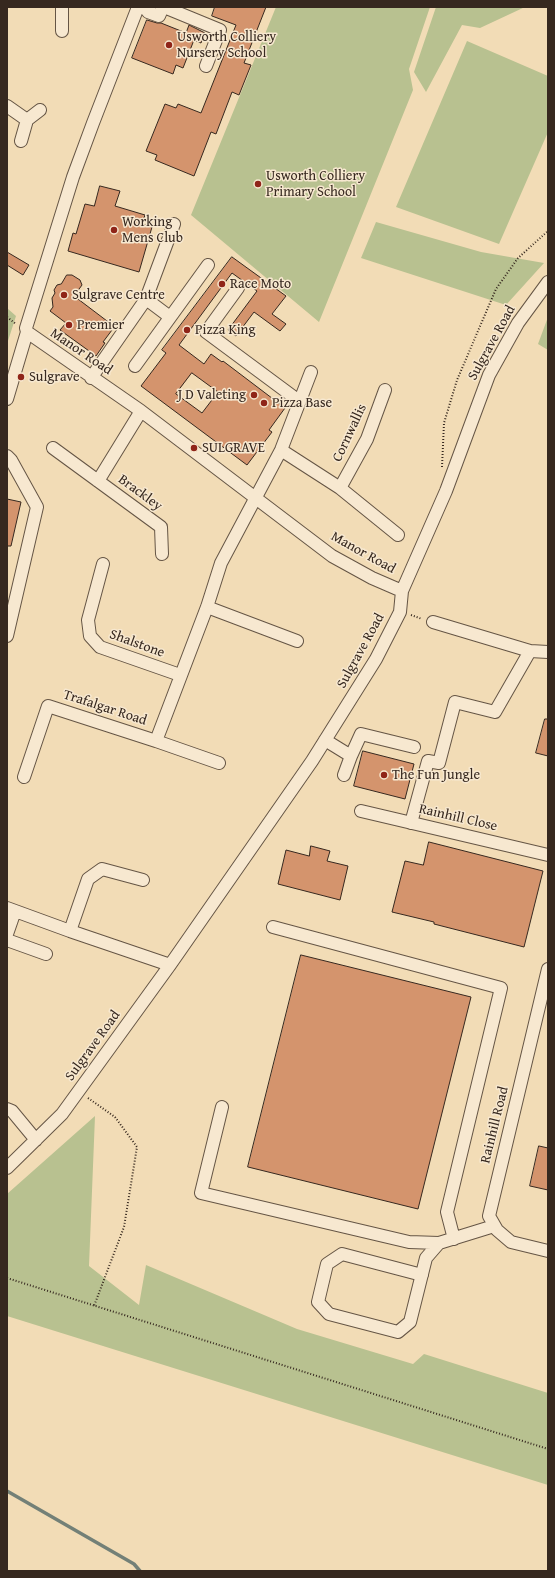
<!DOCTYPE html>
<html>
<head>
<meta charset="utf-8">
<style>
  body { margin:0 }
  #map { position:relative; width:555px; height:1578px; overflow:hidden; background:#f2dcb6; font-family:"Gentium Book Plus",serif }
  canvas { display:block }
  .frame { position:absolute; inset:0; border:8px solid #36281f; pointer-events:none }
</style>
</head>
<body>
<div id="map">
<canvas width="555" height="1578"></canvas>
<div class="frame"></div>
</div>
<script>
const context = document.querySelector('canvas').getContext('2d');
context.lineJoin = 'round';
function paint(path, color) { context.fillStyle = color; context.fill(path, 'evenodd'); }
function strokePath(path, color, width, dash) { context.strokeStyle = color; context.lineWidth = width; context.lineCap = dash ? 'butt' : 'round'; context.setLineDash(dash || []); context.stroke(path); }
function write(font, color, halo, rows, align = 'center') {
  context.font = font + ' "Gentium Book Plus",serif'; context.lineWidth = 3; context.setLineDash([]); context.textBaseline = 'middle'; context.strokeStyle = halo; context.fillStyle = color; for (const [text, x, y, turn = 0] of rows) {
    context.save(); context.translate(x, y); context.rotate((+turn || 0) * Math.PI / 180); context.textAlign = isNaN(turn) ? turn : align; if (halo) context.strokeText(text, 0, 0); context.fillText(text, 0, 0); context.restore();
  }
}
const green = new Path2D(`
  M276 7H430L409 69 413 90 319 322 191 215Z
  M436 7H525L480 28 462 25 426 92 414 72Z
  M467 41 548 76V132L499 244 396 207Z
  M376 222 481 252 544 263 506 305 361 258Z
  M7 308 16 316 7 344Z
  M548 317V350L538 344Z
  M95 1116 89 1266 139 1305 146 1265 297 1329 413 1364 424 1354 548 1393V1485L7 1316V1194Z`);
const stream = new Path2D(`
  M7 1491 134 1564 140 1571`);
const building = new Path2D(`
  M215 7H266L244 63 251 65 239 95 232 92 216 134 211 132 194 176 155 160 157 155 146 151 165 104 176 108 178 104 201 113 236 25 212 16Z
  M147 20 157 23H161L186 33 189 25 205 33 201 43 194 40 183 68 176 65 173 74 132 58Z
  M100 186 120 191 115 206 145 215 142 224 152 227 139 272 68 251 73 233 76 234 85 204 94 206Z
  M7 252 29 265 23 275 7 265Z
  M232 257 286 296 272 314 286 324 280 331 254 312 236 336 228 330 257 291 232 273 179 345 204 364 211 354 222 362 223 361 285 408 269 430 272 432 247 465 141 386 166 353 162 350ZM192 373 218 392 202 413 176 394Z
  M67 275H72L80 280 82 285 74 296 111 324 112 330 103 342 105 343 96 356 60 330 66 323 50 311 53 307 52 298 55 293 54 290 57 285 61 284Z
  M7 499 21 502 11 546H7Z
  M545 719H548V756L536 753Z
  M363 751 414 764 405 799 354 786Z
  M429 842 543 871 524 947 434 924V922L392 912 405 861 423 865Z
  M311 846 330 851 327 861 348 866 340 900 278 884 286 850 309 856Z
  M301 955 471 997 418 1209 248 1167Z
  M539 1146 548 1148V1190L530 1186Z`);
const path = new Path2D(`
  M7 317 16 324
  M442 467 444 423 457 380 496 289 518 258 548 231
  M411 615 422 619
  M88 1098 115 1117 137 1147 124 1227 94 1306
  M7 1278 548 1449`);
const minor = new Path2D(`
  M138 7 93 123 73 177 26 328 27 332 141 411 332 556 372 578 402 591
  M144 7 148 12 159 16 163 7
  M164 7 220 30 206 66
  M62 31V7
  M7 106 27 120
  M21 141 27 120 40 110
  M238 288 206 332 299 401
  M146 299 170 317
  M135 366 208 265
  M91 378 146 299 174 224
  M7 399 27 332
  M53 448 161 527 162 554
  M281 450 340 488 398 535
  M7 456 11 460 37 507 7 636
  M98 481 141 411
  M340 488 367 439 385 390
  M103 564 88 620 90 636 100 647 180 675
  M207 607 297 641
  M433 622 530 651 548 652
  M325 740 351 756 344 775
  M156 741 219 763
  M351 756 361 734 414 747
  M24 777 48 706 156 741 207 607 221 563 281 450 311 372
  M361 811 548 855
  M411 823 428 761 439 763 455 702 495 712 530 651
  M7 908 70 931 170 965
  M273 927 501 988 447 1212 454 1239
  M70 931 88 879 102 869 143 880
  M7 934 15 911
  M7 940 46 954
  M548 969 489 1216 497 1230 511 1242 548 1251
  M222 1107 201 1193 409 1242 439 1243 494 1226
  M7 1109 12 1111 36 1140
  M7 1168 62 1114 170 965 312 761 376 659 400 612 402 591 446 491 489 375 518 323 548 282
  M422 1275 342 1254 327 1264 318 1302 329 1314 398 1332 410 1322 426 1258 439 1243`);
const markers = [
  [169,45,4,"#8f2418"],
  [258,184,4,"#8f2418"],
  [114,230,4,"#8f2418"],
  [222,284,4,"#8f2418"],
  [64,295,4,"#8f2418"],
  [69,325,4,"#8f2418"],
  [187,330,4,"#8f2418"],
  [21,377,4,"#8f2418"],
  [254,395,4,"#8f2418"],
  [264,403,4,"#8f2418"],
  [194,448,4,"#8f2418"],
  [384,775,4,"#8f2418"]
];
const poiNames = [
  ["Usworth Colliery",177,37],
  ["Nursery School",177,53],
  ["Usworth Colliery",266,176],
  ["Primary School",266,192],
  ["Working",122,222],
  ["Mens Club",122,238],
  ["Race Moto",230,284],
  ["Sulgrave Centre",72,295],
  ["Premier",77,325],
  ["Pizza King",195,330],
  ["Sulgrave",29,377],
  ["J D Valeting",246,395,"right"],
  ["Pizza Base",272,403],
  ["SULGRAVE",202,448],
  ["The Fun Jungle",392,775]
];
const streetNames = [
  ["Sulgrave Road",492,343,-61],
  ["Manor Road",81,352,34],
  ["Cornwallis",350,433,-65],
  ["Brackley",140,493,36],
  ["Manor Road",363,553,29],
  ["Shalstone",137,644,20],
  ["Sulgrave Road",361,651,-61],
  ["Trafalgar Road",105,708,18],
  ["Rainhill Close",458,818,13],
  ["Sulgrave Road",93,1046,-54],
  ["Rainhill Road",495,1125,-76]
];
paint(green, '#b8c190');
strokePath(stream, '#738077', 3.5);
paint(building, '#d4946d');
strokePath(building, '#36281f', 1);
strokePath(minor, '#655545', 14);
strokePath(path, '#36281f', 2, [1, 2]);
strokePath(minor, '#f7e8d0', 12);
for (const [x, y, r, color] of markers) { const dot = new Path2D(); dot.arc(x, y, r, 0, 2 * Math.PI); context.fillStyle = color; context.fill(dot); strokePath(dot, '#f7e8d0', 1.5); }
write('14px', '#36281f', '#f7e8d0', poiNames, 'left');
write('14px', '#36281f', '#f7e8d0', streetNames);
</script>
</body>
</html>
